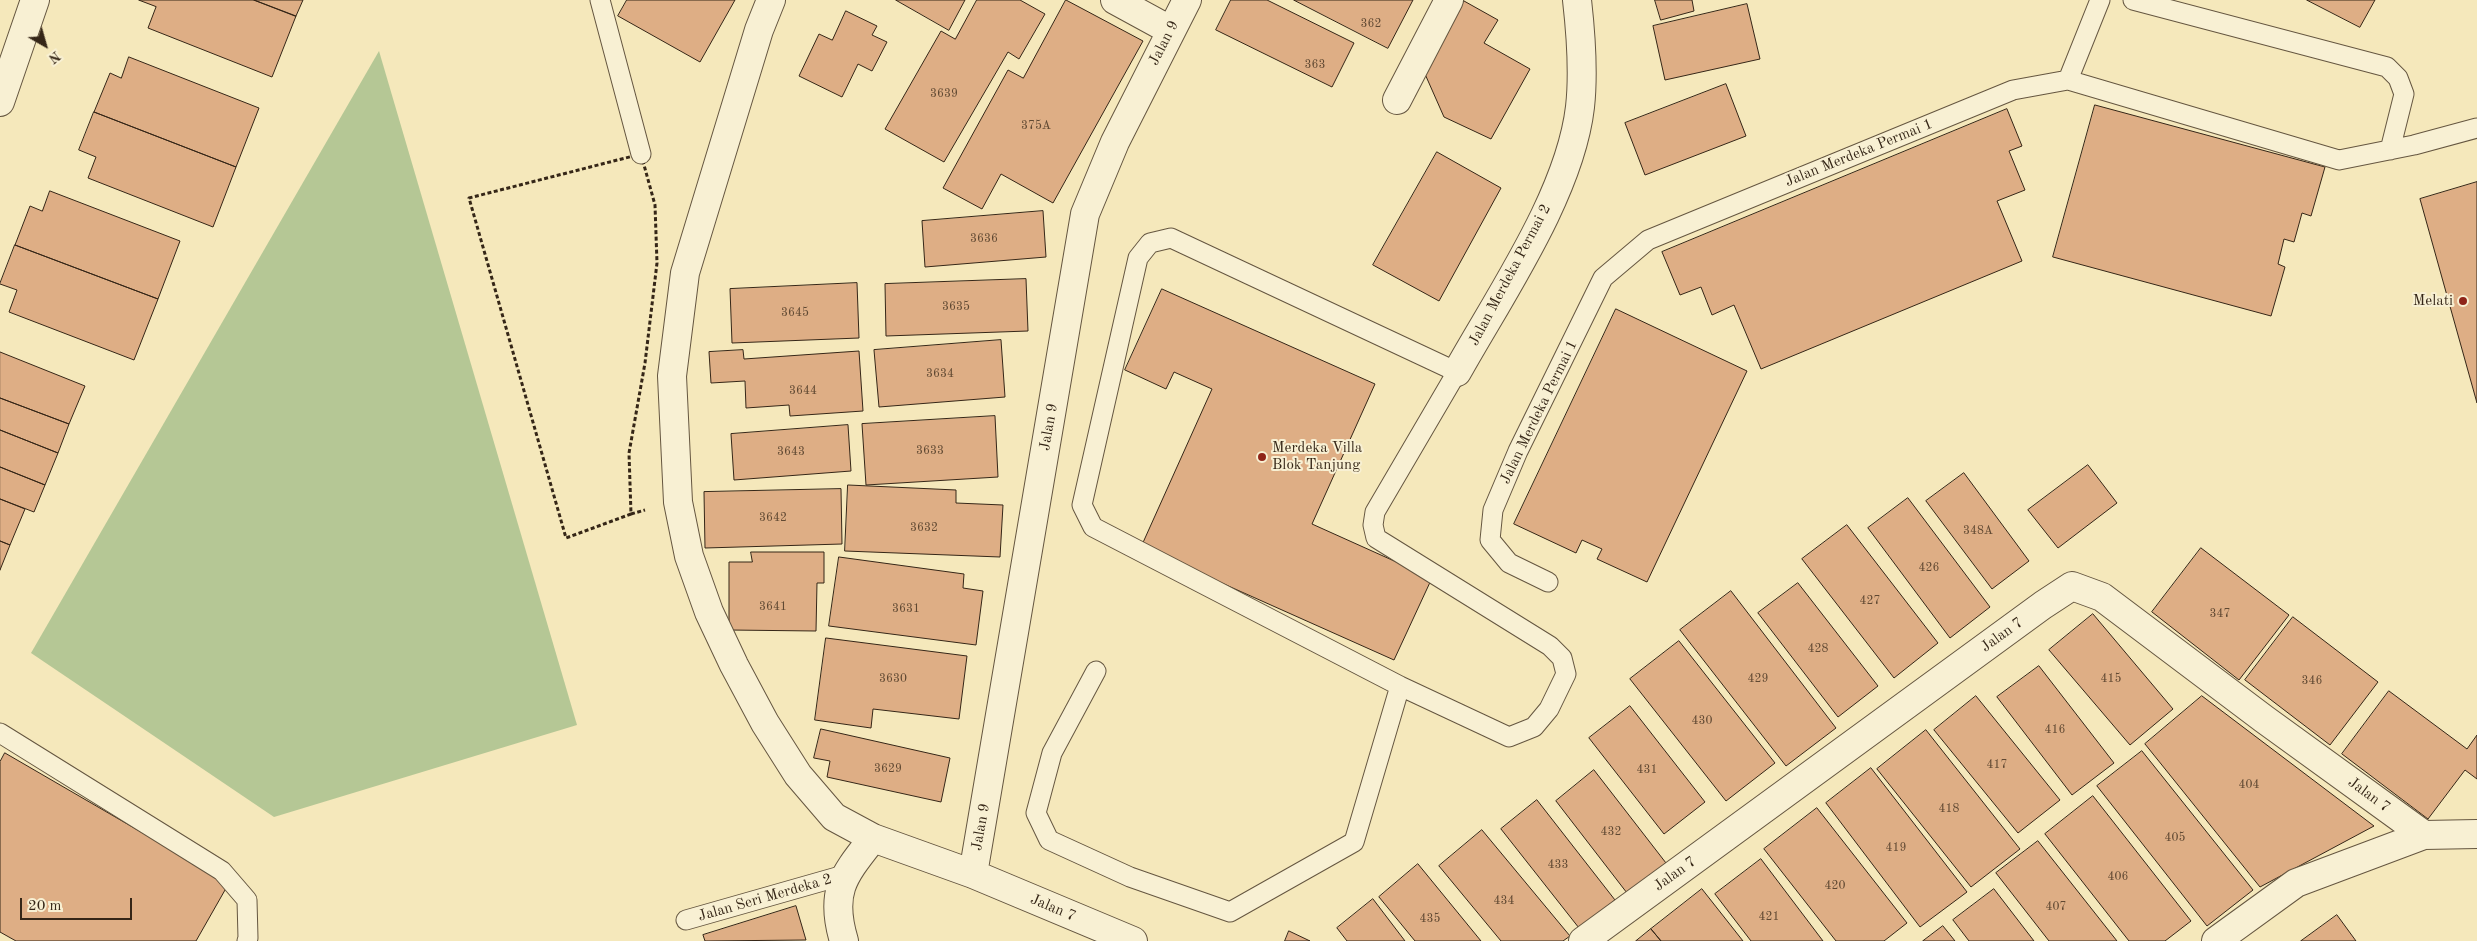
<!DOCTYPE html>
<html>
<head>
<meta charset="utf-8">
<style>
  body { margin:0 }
  #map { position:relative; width:2477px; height:941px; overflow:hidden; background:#f5e8bb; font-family:"Old Standard TT",serif }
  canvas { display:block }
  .north { position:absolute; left:20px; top:20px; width:50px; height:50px; -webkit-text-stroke:4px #f8f0d3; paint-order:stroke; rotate:142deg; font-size:14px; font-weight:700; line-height:20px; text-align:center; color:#352617 }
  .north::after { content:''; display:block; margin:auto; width:18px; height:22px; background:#352617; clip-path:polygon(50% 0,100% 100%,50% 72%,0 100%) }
  .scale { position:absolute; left:20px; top:898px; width:112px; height:22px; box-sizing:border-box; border:2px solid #352617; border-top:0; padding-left:6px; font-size:15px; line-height:18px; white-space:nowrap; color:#352617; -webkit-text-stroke:4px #f8f0d3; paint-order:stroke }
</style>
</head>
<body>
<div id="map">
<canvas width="2477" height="941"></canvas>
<div class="north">N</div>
<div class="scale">20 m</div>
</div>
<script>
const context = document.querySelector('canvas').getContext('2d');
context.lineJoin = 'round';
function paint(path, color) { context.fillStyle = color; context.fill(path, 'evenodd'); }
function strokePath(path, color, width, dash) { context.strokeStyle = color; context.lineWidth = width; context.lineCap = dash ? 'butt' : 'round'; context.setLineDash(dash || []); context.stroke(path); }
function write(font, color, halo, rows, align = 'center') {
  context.font = font + ' "Old Standard TT",serif'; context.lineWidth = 4; context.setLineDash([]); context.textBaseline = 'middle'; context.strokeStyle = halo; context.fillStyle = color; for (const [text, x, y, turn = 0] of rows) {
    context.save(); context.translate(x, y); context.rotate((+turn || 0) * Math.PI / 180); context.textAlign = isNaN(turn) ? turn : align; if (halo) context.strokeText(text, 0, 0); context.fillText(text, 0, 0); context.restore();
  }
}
const green = new Path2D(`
  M379 51 577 725 274 817 31 653Z`);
const building = new Path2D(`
  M139 0H254L296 16 272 77 148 28 156 7Z
  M254 0H303L296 16Z
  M627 0H735L700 62 618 16Z
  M896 0H965L949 30Z
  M977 0H1020L1045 14 1019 59 1008 52 944 162 885 129 941 31 955 39Z
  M1066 0 1143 41 1053 203 1001 174 982 209 943 188 1008 70 1023 78Z
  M1231 0H1267L1354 43 1332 87 1216 30Z
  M1294 0H1413L1388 48Z
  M1655 0H1692L1694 11 1661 20Z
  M2307 0H2375L2360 27Z
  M1464 1 1498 20 1484 43 1530 69 1491 139 1444 117 1425 74Z
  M1747 4 1760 59 1665 80 1653 26Z
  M846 11 877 26 872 35 887 42 872 71 858 64 842 97 799 76 819 34 832 40Z
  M129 57 259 108 236 167 94 112 110 73 121 78Z
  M1726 84 1746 136 1645 175 1625 123Z
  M2095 105 2325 167 2311 216 2302 213 2294 242 2284 239 2278 264 2285 267 2271 316 2053 257Z
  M2007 109 2022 146 2009 151 2025 190 1997 201 2022 261 1761 369 1734 305 1712 315 1701 287 1680 295 1662 252Z
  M94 112 236 167 213 227 88 178 96 157 79 150Z
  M1437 152 1501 188 1439 301 1373 265Z
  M2477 182V403L2420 199Z
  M50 191 180 241 158 299 15 245 30 206 42 211Z
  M1043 211 1046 257 925 267 922 221Z
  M15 245 158 299 134 360 9 312 17 290 0 284Z
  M1026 279 1028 331 886 336 885 284Z
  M857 283 859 338 732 343 730 289Z
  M1162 289 1375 384 1312 524 1432 578 1394 660 1141 547 1212 389 1174 372 1166 389 1125 370Z
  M1616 309 1747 371 1647 582 1597 559 1602 549 1582 540 1576 553 1514 524Z
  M1001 340 1005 397 879 407 874 350Z
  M743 350 744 359 859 351 863 411 790 416 789 405 746 408 745 381 711 383 709 352Z
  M0 352 85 386 69 424 0 398Z
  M0 398 69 424 58 453 0 430Z
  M995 416 998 477 866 485 862 424Z
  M848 425 851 471 734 480 731 434Z
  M0 430 58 453 45 485 0 467Z
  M2088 465 2117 503 2058 548 2028 510Z
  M0 467 45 485 34 512 0 499Z
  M1964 473 2029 561 1992 589 1926 501Z
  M848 485 956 490V503L1003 505 1000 557 845 551Z
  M841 489 842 544 705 548 704 492Z
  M1908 498 1990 607 1950 638 1868 528Z
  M0 499 25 509 10 545 0 541Z
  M1847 525 1938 643 1894 678 1802 559Z
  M0 541 10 545 0 570Z
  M2201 548 2289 615 2239 680 2152 612Z
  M751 552H824V583H817L816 631 729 630V562H752Z
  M839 557 964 574 963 588 983 591 976 645 829 626Z
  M1798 583 1878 686 1838 717 1758 613Z
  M1731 591 1836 728 1786 766 1680 630Z
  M2093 614 2173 709 2130 745 2049 650Z
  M2293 617 2378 682 2330 745 2245 680Z
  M826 638 967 656 959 719 873 709 871 728 815 720Z
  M1679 641 1775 763 1726 801 1630 679Z
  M2039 666 2114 763 2072 795 1997 697Z
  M2389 691 2467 749 2477 735V779L2465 770 2428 819 2342 754Z
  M1976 696 2060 800 2018 833 1934 730Z
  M2202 696 2374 826 2260 887 2145 744Z
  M1630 706 1705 802 1664 834 1589 738Z
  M821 729 950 758 941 802 827 777 830 761 814 758Z
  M1926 730 2020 849 1971 887 1877 769Z
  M2142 751 2253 890 2207 926 2097 786Z
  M5 753 229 883 196 941H16L0 932V762Z
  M1871 768 1967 892 1920 927 1826 803Z
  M1594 770 1666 863 1627 893 1556 801Z
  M2093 796 2191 921 2165 941H2129L2045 834Z
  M1537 800 1615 900 1579 928 1501 829Z
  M1817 808 1907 923 1884 941H1836L1764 849Z
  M1482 830 1570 936 1563 941H1501L1439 866Z
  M2038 841 2117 941H2049L1996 873Z
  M1761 859 1823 941H1751L1715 894Z
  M1418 864 1481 941H1415L1379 897Z
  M1702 889 1743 941H1661L1651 929Z
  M1994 889 2034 941H1969L1953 920Z
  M1373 899 1405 941H1347L1337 928Z
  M796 906 806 940 705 941 703 935Z
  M2337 915 2356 941H2301Z
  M1943 926 1955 941H1923Z
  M1651 929 1661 941H1636Z
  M1289 931 1310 941H1285Z`);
const path = new Path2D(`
  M641 154 655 205 657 263 645 363 629 453 631 514 566 538 469 198Z
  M631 514 645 510`);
const service = new Path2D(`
  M600 0 641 154
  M2133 0 2387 67 2398 78 2404 94 2390 150
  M2068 80 2100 0
  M1171 238 1457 372 1375 512 1373 525 1376 538 1550 646 1562 658 1566 674 1549 709 1534 727 1509 737 1400 686 1093 527 1082 505 1138 258 1150 243Z
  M1548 582 1509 563 1490 540 1493 510 1518 451 1603 278 1648 240 2013 90 2068 80 2339 160 2414 145 2477 128
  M1096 671 1052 753 1036 813 1049 840 1130 877 1230 912 1354 842 1400 686
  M0 733 222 871 247 900 248 938 247 941
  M686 920 844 875`);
const minor = new Path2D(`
  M771 0 759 30 685 273 672 376 678 502 689 556 709 612 734 665 765 723 798 775 834 817 873 838 973 874 1133 941
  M1115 0 1170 30
  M1397 100 1449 0
  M0 102 35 0
  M1457 372C1500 295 1570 194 1580 107 1584 71 1581 35 1577 0
  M973 874 1085 214 1115 142 1187 0
  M844 941C829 891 844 875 873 838
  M1583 941 2043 605 2072 586 2102 597 2264 719 2424 835 2477 834
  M2216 941 2296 883 2424 835`);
const markers = [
  [2463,301,5,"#8f2418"],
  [1262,457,5,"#8f2418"]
];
const numberNames = [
  ["362",1371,24],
  ["363",1315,65],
  ["3639",944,94],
  ["375A",1036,126],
  ["3636",984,239],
  ["3635",956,307],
  ["3645",795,313],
  ["3634",940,374],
  ["3644",803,391],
  ["3633",930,451],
  ["3643",791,452],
  ["3642",773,518],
  ["3632",924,528],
  ["348A",1978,531],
  ["426",1929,568],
  ["427",1870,601],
  ["3641",773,607],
  ["3631",906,609],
  ["347",2220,614],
  ["428",1818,649],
  ["3630",893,679],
  ["429",1758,679],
  ["415",2111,679],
  ["346",2312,681],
  ["430",1702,721],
  ["416",2055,730],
  ["417",1997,765],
  ["3629",888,769],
  ["431",1647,770],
  ["404",2249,785],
  ["418",1949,809],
  ["432",1611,832],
  ["405",2175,838],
  ["419",1896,848],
  ["433",1558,865],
  ["406",2118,877],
  ["420",1835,886],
  ["434",1504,901],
  ["407",2056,907],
  ["421",1769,917],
  ["435",1430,919]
];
const streetNames = [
  ["Jalan 9",1164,43,-63],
  ["Jalan Merdeka Permai 1",1859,153,-22],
  ["Jalan Merdeka Permai 2",1510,275,-62],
  ["Jalan Merdeka Permai 1",1539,412,-64],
  ["Jalan 9",1049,427,-80],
  ["Jalan 7",2002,635,-36],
  ["Jalan 7",2369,795,36],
  ["Jalan 9",981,827,-80],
  ["Jalan 7",1675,874,-36],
  ["Jalan Seri Merdeka 2",765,898,-16],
  ["Jalan 7",1053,908,23]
];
const poiNames = [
  ["Melati",2453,301],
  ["Merdeka Villa",1272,448,"left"],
  ["Blok Tanjung",1272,465,"left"]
];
paint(green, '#b5c795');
paint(building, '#deae85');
strokePath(building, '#352617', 1);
strokePath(service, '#655640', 21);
strokePath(minor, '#655640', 30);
strokePath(path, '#352617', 3, [4, 2.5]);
strokePath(service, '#f8f0d3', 19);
strokePath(minor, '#f8f0d3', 28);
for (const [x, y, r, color] of markers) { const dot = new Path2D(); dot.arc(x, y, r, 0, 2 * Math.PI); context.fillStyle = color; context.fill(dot); strokePath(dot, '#f8f0d3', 2); }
write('12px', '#5f4832', null, numberNames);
write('15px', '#352617', '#f8f0d3', streetNames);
write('15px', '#352617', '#f8f0d3', poiNames, 'right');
</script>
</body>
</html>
